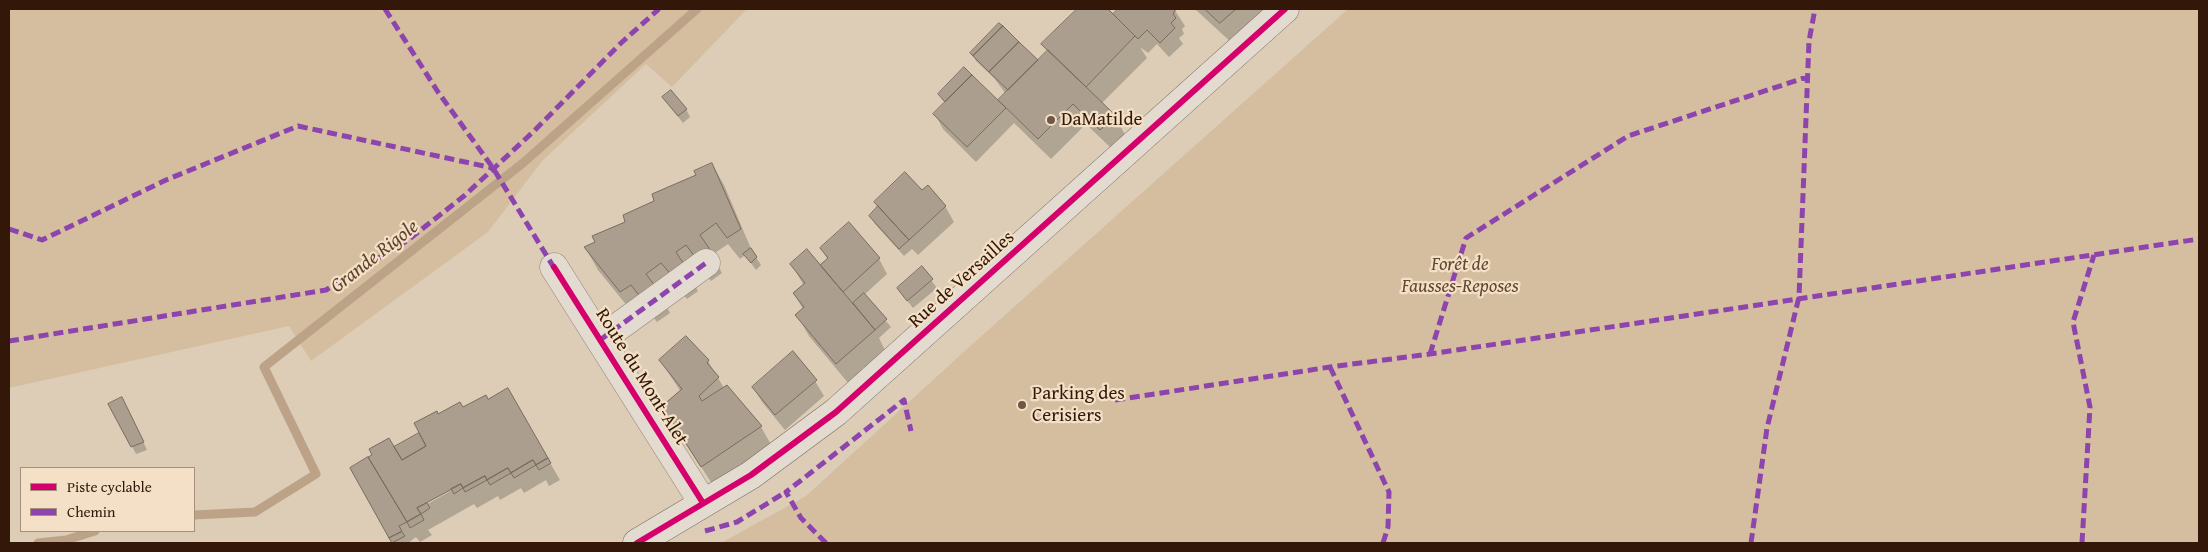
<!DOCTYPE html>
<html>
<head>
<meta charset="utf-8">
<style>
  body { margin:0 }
  #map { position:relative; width:2208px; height:552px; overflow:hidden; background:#ddcdb7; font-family:"Gentium Book Plus",serif }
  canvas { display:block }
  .frame { position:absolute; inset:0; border:10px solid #33180a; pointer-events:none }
  .legend { position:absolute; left:20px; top:467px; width:175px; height:65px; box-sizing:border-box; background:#f3e0c6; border:1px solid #a6907b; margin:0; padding:6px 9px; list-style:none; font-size:15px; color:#33180a }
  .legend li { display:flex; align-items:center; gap:10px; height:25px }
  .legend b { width:25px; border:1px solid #a6907b }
</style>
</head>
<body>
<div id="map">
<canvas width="2208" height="552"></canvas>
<div class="frame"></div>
<ul class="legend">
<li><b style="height:6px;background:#d6006c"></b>Piste cyclable</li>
<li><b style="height:6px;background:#8e44ad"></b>Chemin</li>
</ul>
</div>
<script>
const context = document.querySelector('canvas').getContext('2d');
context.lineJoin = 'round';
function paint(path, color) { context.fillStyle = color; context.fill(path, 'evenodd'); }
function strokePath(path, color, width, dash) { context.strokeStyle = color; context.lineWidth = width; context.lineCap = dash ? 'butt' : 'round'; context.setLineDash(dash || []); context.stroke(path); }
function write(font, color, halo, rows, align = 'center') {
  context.font = font + ' "Gentium Book Plus",serif'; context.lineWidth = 4.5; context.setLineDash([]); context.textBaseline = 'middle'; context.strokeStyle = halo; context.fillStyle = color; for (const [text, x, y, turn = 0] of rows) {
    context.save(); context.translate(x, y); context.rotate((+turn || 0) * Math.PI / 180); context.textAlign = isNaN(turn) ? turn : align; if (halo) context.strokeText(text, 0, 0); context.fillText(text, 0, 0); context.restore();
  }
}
const green = new Path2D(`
  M9 9H747L672 87 646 64 542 161 488 232 311 361 289 326 9 388Z
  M1348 9H2199V543H721L806 496 968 348Z`);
const shadow = new Path2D(`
  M1079 9H1106L1117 19 1115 14 1120 9H1174L1185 26 1182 29 1184 34 1179 38 1183 44 1169 57 1157 44 1148 53 1140 47 1147 58 1101 104 1115 117 1127 138 1113 150 1086 124 1051 159 1014 123 976 162 943 129 935 114 945 103 939 94 1003 106 1000 100 1006 94 994 78 976 61 971 53 1038 62 1048 52 1043 44Z
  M1195 9H1265L1233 44Z
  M669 105 686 109 690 117 683 123Z
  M712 164 724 185 752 251 761 265 756 270 745 255 740 259 728 244 712 255 722 273 711 281 699 266 688 273 698 291 687 299 674 283 660 294 670 313 657 322 644 305 633 313 598 270 586 249Z
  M876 203 945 206 954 222 918 255 912 249 904 256 875 224 870 216 878 208Z
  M821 248 879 259 887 274 864 295 891 327 879 338 886 352 849 384 809 336 797 315 803 309 794 294 804 286 792 265 820 267 828 260Z
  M922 268 937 288 913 308 898 289Z
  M660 360 708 361 724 388 726 387 761 427 773 448 714 487 676 427 681 392Z
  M815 381 824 396 785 430 762 402 753 387Z
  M508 390 560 480 549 486 546 480 524 493 521 488 500 500 498 496 477 508 474 504 428 530 432 535 420 542 416 537 408 543H394L351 468 394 449 421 433 438 415 487 400ZM463 481 464 483 426 505V502Z
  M126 406 147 450 136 454 132 446Z`);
const stream = new Path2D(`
  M194 515 255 512 316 474 264 367 523 163 697 9
  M38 543 66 540 95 531`);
const building = new Path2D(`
  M1077 9H1108L1135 36 1086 87 1041 44Z
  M1118 9H1176L1173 14 1176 18 1171 23 1175 28 1160 43 1147 30 1138 39 1113 14Z
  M1205 9H1236L1220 23Z
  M999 23 1003 26 973 56 970 53Z
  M1003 26 1019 42 989 72 973 56Z
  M1019 42 1038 60 1008 90 989 72Z
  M1048 50 1116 116 1100 130 1073 104 1038 139 998 100Z
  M964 67 972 75 945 102 938 94Z
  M972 75 1006 108 967 147 933 114Z
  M671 90 687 109 678 116 662 97Z
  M712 163 741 229 727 238 716 223 700 235 711 251 698 261 686 245 676 252 687 269 674 278 661 263 646 274 659 291 644 302 631 285 620 292 584 247 595 242 592 236 625 222 623 215 654 201 652 194 696 175 694 171Z
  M905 172 922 190 928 185 946 206 909 240 874 202Z
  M878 206 909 240 899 249 869 216Z
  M849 222 880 258 843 292 820 265 828 258 820 248Z
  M751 248 757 257 751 263 743 254Z
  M807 249 875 330 836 364 795 315 804 307 793 293 805 283 790 264Z
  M922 266 933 279 907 301 897 288Z
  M864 293 887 319 875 330 853 303Z
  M686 336 709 360 707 363 719 377 699 396 702 401 727 385 762 426 701 467 662 406 682 389 659 360Z
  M793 351 817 380 775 415 752 387Z
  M508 388 548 458 536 465 533 460 511 473 508 468 487 480 485 476 463 488 461 484 417 508 421 514 407 522 368 457 372 455 369 449 389 438 402 460 426 446 414 423 437 411 438 414 460 402 463 407 486 395 488 399Z
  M122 397 144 442 131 447 108 404Z
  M419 433 426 446 402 460 394 447Z
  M368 457 407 522 399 526 402 531 389 538 350 468Z
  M548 458 551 463 539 470 536 465Z
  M533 460 536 465 514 478 511 473Z
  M508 468 511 473 490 485 487 480Z
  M485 476 487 480 465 492 463 488Z
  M461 484 463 488 454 494 451 489Z
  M427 503 430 508 421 514 417 508Z
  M421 514 424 520 410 528 407 522Z
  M402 532 405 536 392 543 389 538Z`);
const minor = new Path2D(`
  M554 267 703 503
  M600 340 706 263`);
const secondary = new Path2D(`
  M637 543 751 475 836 412 1285 9`);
const quiet = new Path2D(`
  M385 9 438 92 493 168 556 271
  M9 229 42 240 166 180 298 126 493 168
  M600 340 706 263
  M9 341 326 290 408 240 464 196 533 132 621 43 659 9
  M1430 354 1466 238 1628 136 1807 77
  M1330 367 1389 492 1388 527 1383 543
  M1115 400 1330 367 1430 354 2199 239
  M705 531 737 522 786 492
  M826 543 801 518 786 492 904 400 911 431
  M1751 543 1767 428 1799 297 1809 41 1815 9
  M2082 543 2090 407 2073 322 2094 255`);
const cycleway = new Path2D(`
  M554 267 703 503
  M637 543 751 475 836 412 1285 9`);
const markers = [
  [1051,120,5,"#6e5747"],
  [1022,405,5,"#6e5747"]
];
const poiNames = [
  ["DaMatilde",1061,120],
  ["Parking des",1032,394],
  ["Cerisiers",1032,416]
];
const parkNames = [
  ["Forêt de",1460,265],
  ["Fausses-Reposes",1460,287]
];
const streetNames = [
  ["Rue de Versailles",962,280,-42],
  ["Route du Mont-Alet",641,377,58]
];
const waterNames = [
  ["Grande Rigole",375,257,-38]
];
paint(green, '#d4be9f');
paint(shadow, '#0003');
strokePath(stream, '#bca387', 9);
paint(building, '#ab9e8f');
strokePath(building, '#786c5f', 1);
strokePath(minor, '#918476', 29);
strokePath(secondary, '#786c5f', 29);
strokePath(minor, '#e3dbd0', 28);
strokePath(secondary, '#e3dbd0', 28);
strokePath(quiet, '#8e44ad', 5, [10, 5]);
strokePath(cycleway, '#d6006c', 6);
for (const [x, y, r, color] of markers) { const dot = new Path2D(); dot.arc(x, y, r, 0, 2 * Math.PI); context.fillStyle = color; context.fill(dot); strokePath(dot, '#f3e0c6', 2); }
write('19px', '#33180a', '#f3e0c6', poiNames, 'left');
write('italic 19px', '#614631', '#f3e0c6', parkNames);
write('19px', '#33180a', '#f3e0c6', streetNames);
write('italic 20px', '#5e422e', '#f3e0c6', waterNames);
</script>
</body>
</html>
